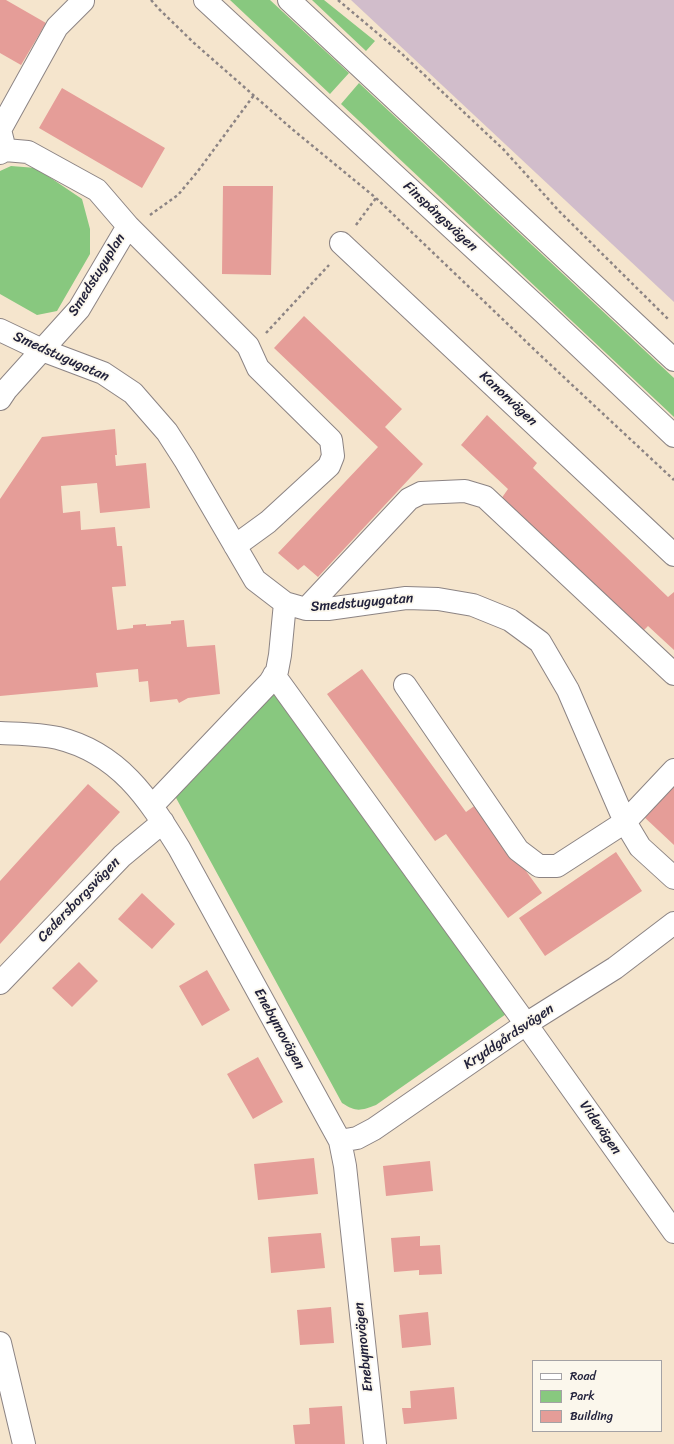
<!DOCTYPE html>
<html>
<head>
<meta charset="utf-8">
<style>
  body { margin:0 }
  #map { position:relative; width:674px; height:1444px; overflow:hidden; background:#f5e5cd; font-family:Sriracha,sans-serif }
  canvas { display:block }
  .legend { position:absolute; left:532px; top:1360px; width:130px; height:72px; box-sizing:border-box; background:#fbf7ec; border:1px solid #a4a2a5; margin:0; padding:5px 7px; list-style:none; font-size:12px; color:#22223b }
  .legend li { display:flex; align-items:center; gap:8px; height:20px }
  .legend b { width:20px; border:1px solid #a4a2a5 }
</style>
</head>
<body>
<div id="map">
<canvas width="674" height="1444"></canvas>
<ul class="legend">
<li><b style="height:5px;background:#fff"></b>Road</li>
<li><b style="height:11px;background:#88c87f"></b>Park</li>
<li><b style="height:11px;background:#e59d98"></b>Building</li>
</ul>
</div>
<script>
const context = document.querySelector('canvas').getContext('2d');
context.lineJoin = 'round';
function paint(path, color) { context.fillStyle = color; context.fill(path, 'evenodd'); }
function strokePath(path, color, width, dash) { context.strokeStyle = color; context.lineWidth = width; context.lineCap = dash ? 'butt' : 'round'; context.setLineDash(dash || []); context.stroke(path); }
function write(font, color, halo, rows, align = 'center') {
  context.font = font + ' Sriracha,sans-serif'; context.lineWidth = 3.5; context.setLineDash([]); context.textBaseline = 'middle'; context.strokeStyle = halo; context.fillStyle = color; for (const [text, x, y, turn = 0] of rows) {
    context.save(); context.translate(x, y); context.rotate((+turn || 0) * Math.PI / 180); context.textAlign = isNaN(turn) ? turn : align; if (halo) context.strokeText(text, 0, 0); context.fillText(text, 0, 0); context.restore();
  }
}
const industrial = new Path2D(`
  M351 0H674V302Z`);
const green = new Path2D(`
  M230 0H270L349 73 330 94Z
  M312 0H324L375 41 366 51Z
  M359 83 674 378V417L341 104Z
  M11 166 36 168 82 199 90 229V254L57 311 37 315 0 294V171Z
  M276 692 509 1012 376 1105C360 1111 356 1112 342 1103L175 796Z`);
const building = new Path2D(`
  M0 0H6L46 23 21 65 0 53Z
  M62 88 165 148 142 188 39 128Z
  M223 186H273L271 275 222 274Z
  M304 316 402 409 385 427 423 464 318 577 304 565 298 570 278 553 378 447 274 348Z
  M487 415 537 463 533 468 668 597 674 592V650L648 626 642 632 501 499 508 489 461 445Z
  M115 429 117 455H115L116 466 146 463 150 508 100 513 97 483 61 486 63 513 80 511 81 530 115 527 117 546H122L126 586 112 587 117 630 133 628V625L146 624V626L171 624V621L184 620 187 647 215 645 220 694 188 698 179 703 177 699 150 702 148 681 139 682 138 669 96 673 98 687 0 696V499L42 437Z
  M362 669 466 812 477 804 542 893 508 918 446 834 435 841 327 694Z
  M674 782V845L642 815Z
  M88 784 120 812 0 944V881Z
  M616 852 642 891 545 956 519 918Z
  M142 893 175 924 152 949 118 919Z
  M79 962 98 981 72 1007 52 988Z
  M207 970 230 1010 202 1026 179 986Z
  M258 1057 283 1102 253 1119 227 1074Z
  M314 1158 318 1194 258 1200 254 1164Z
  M430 1161 433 1191 386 1196 383 1166Z
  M321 1233 325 1268 271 1273 268 1237Z
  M420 1236V1246L440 1245 442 1274 419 1275V1270L394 1272 391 1238Z
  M331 1307 334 1343 300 1345 297 1310Z
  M428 1312 431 1345 402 1348 399 1315Z
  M454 1387 457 1419 404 1424 402 1408H411L410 1391Z
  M342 1406 345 1444H295L293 1425 310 1424 309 1408Z`);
const path = new Path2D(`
  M151 0 159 9 194 43 292 129 376 198 539 354 674 480
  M338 0 401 53 504 150 559 211 668 319
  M150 215 178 195 198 171 254 95
  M356 225 376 198
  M266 333 329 265`);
const minor = new Path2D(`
  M5 150 0 130 57 27 83 1
  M0 153 5 150 28 152 97 190 128 226 79 309 6 390 0 399
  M128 226 248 346 258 368 331 440 333 456 329 466 268 522 235 546
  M341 243 674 555
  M0 330 42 350 103 373 133 393 167 432 185 460 255 580 285 603 306 609H328L406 598 438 599 473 605 510 620 540 642 568 690 625 822 640 847 674 878
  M306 609 409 499 421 493 465 491 485 497 674 674
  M274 675 526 1024 674 1232
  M405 685 518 850 539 866H557L625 822 674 770
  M0 733C19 734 39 734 58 738 119 753 148 798 179 848L340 1141 345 1166 375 1444
  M152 806 270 682 277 671 280 655 285 603
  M0 983 122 856 163 822
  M340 1141 357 1138 374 1129 526 1024 615 968 674 923
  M0 1343 24 1444`);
const major = new Path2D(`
  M205 0 544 313 674 436
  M289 0 674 360`);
const streetNames = [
  ["Finspångsvägen",440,217,43],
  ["Smedstuguplan",97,275,-58],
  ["Smedstugugatan",61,357,24],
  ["Kanonvägen",508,399,43],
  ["Smedstugugatan",362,603,-5],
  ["Cedersborgsvägen",79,900,-46],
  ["Enebymovägen",279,1029,61],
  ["Kryddgårdsvägen",509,1037,-34],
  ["Videvägen",600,1128,55],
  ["Enebymovägen",364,1347,-96]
];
paint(industrial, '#d1bdcb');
paint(green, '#88c87f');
paint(building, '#e59d98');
strokePath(minor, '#8c8484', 24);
strokePath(major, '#8c8484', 24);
strokePath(path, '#8c8484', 2.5, [3, 3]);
strokePath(minor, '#fff', 22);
strokePath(major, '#fff', 22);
write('14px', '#22223b', '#fbf7ec', streetNames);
</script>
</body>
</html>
